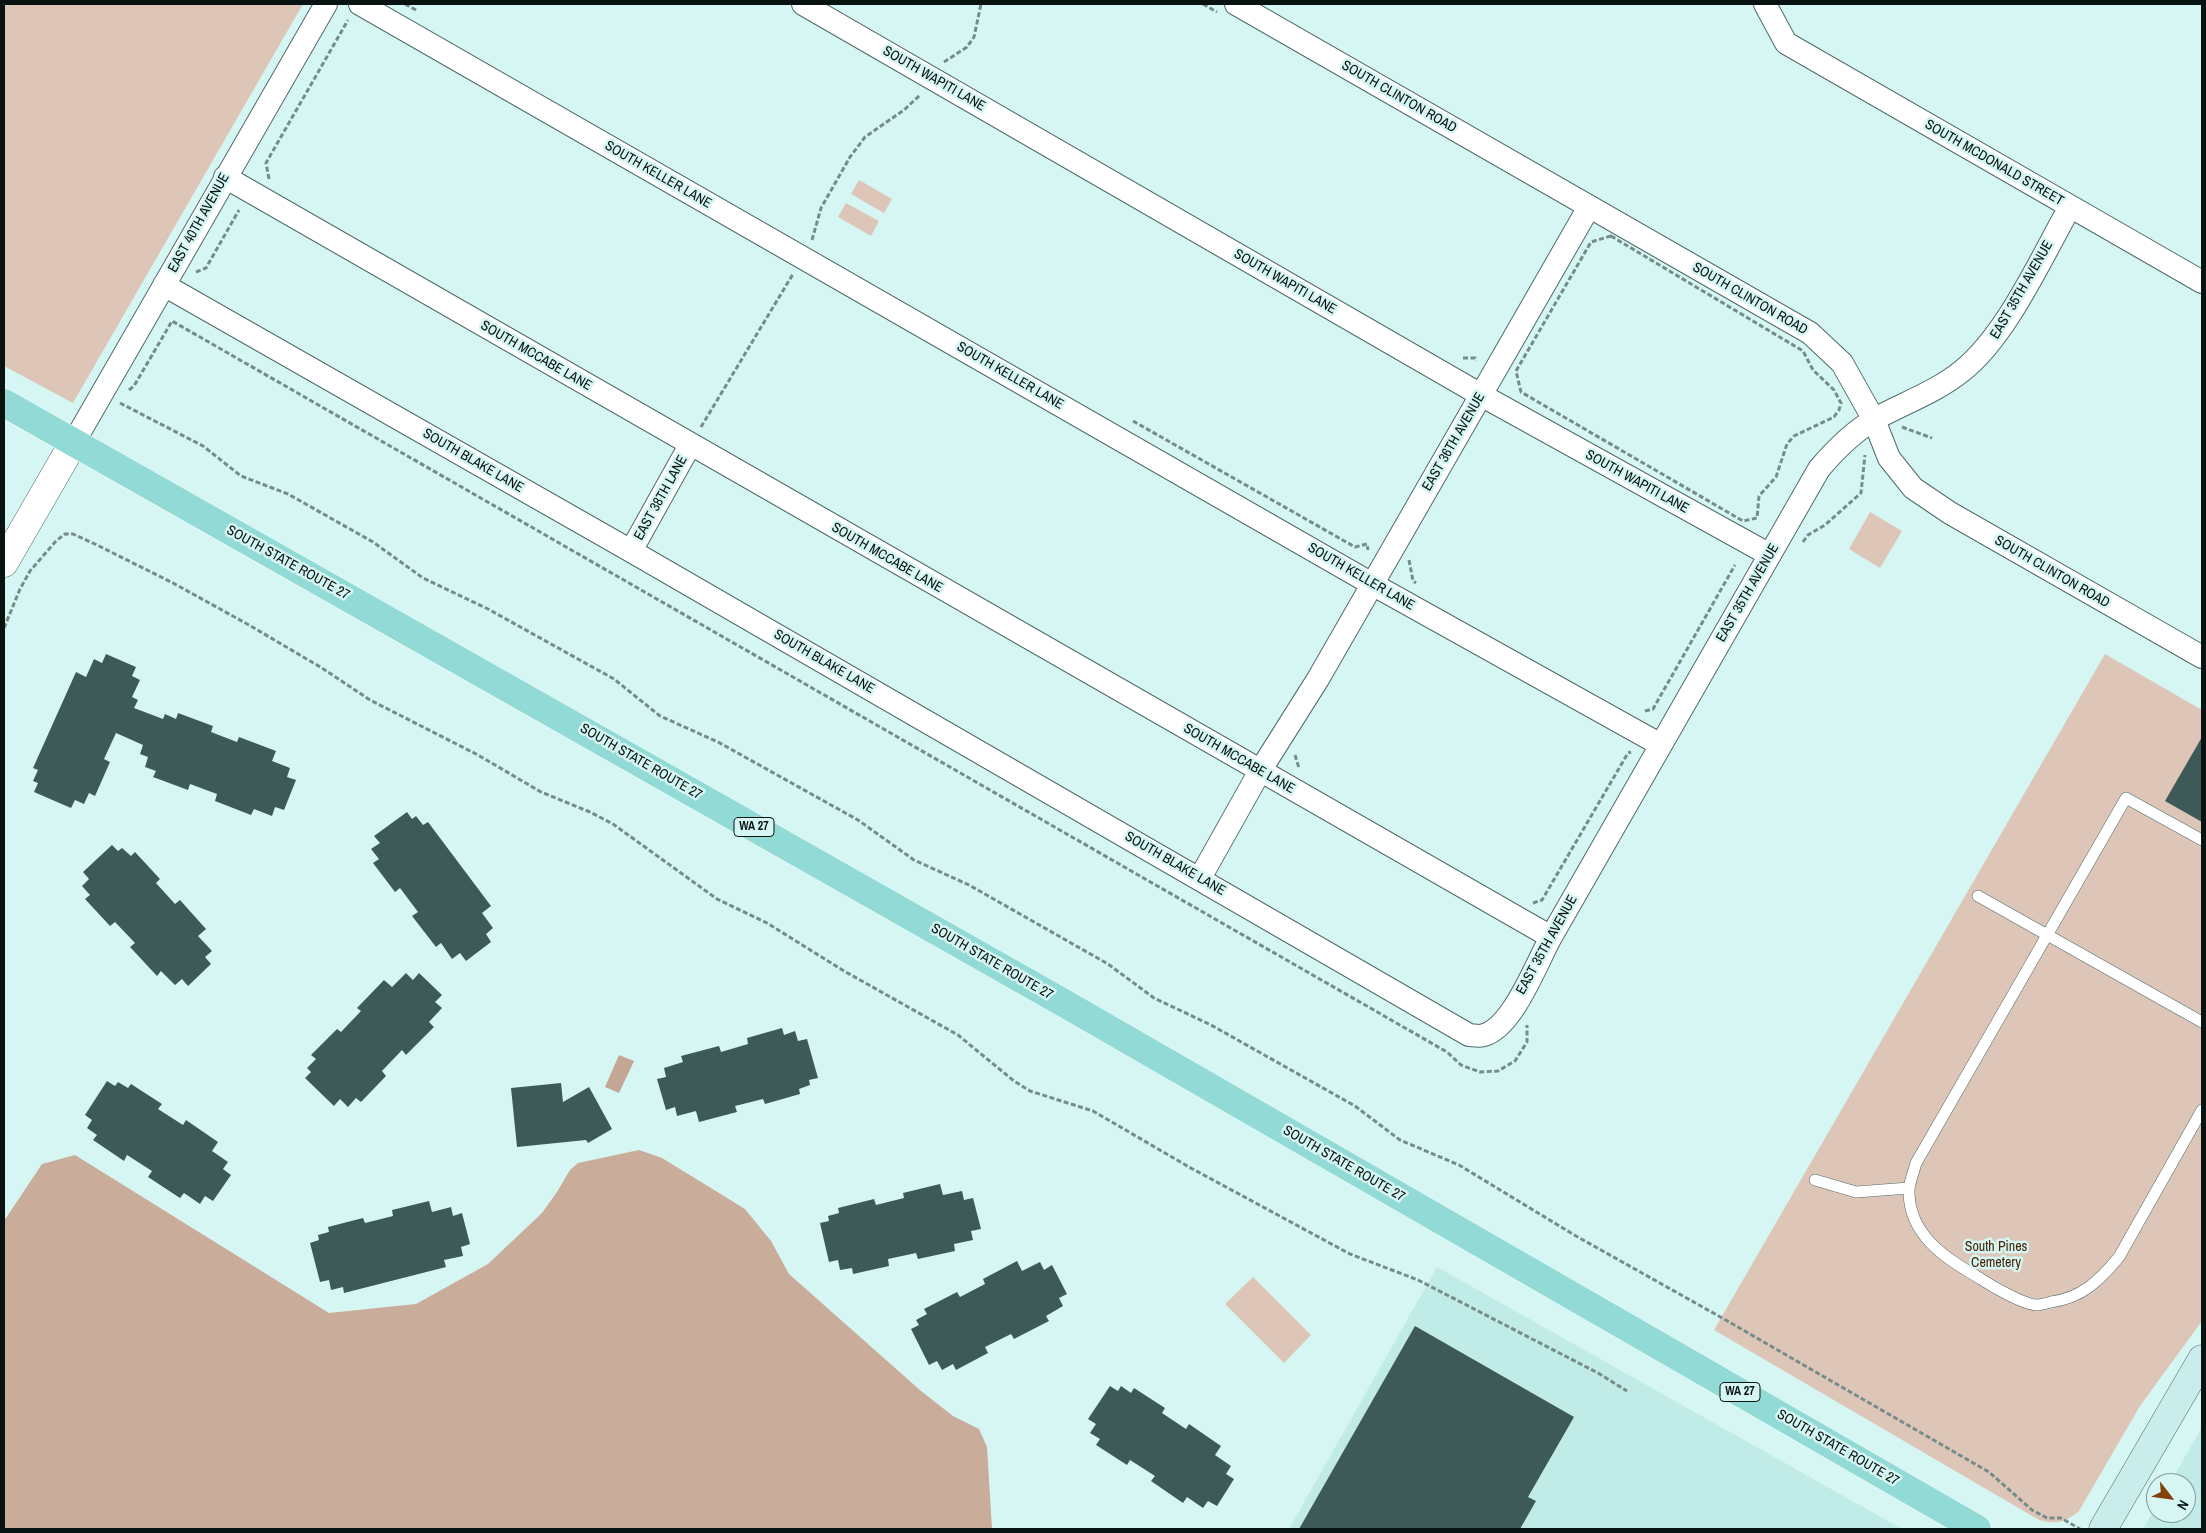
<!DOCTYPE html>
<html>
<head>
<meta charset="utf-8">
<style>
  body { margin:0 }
  #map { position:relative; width:2206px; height:1533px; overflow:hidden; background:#d6f6f3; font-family:"Archivo Narrow",sans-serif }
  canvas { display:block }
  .frame { position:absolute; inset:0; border:5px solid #071211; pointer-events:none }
  .north { position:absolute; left:2146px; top:1473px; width:50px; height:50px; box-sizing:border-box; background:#d6f6f3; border:1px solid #839b99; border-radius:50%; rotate:120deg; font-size:14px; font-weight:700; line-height:20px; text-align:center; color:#071211 }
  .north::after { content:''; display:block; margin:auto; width:18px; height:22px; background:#824209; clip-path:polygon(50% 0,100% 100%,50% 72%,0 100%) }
</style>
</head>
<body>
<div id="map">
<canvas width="2206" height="1533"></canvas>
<div class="frame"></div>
<div class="north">N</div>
</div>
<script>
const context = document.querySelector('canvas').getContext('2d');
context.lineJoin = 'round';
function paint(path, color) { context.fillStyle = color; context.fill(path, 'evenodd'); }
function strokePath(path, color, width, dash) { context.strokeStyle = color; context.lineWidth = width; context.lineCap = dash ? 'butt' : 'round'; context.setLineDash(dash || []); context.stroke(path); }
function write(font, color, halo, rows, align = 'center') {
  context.font = font + ' "Archivo Narrow",sans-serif'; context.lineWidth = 5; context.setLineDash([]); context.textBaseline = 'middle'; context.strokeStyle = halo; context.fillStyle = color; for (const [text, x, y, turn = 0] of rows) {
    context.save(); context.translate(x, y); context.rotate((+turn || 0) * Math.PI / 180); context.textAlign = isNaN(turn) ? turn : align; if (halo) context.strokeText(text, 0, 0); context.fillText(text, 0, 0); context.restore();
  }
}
const built = new Path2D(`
  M1437 1267 1902 1529H1289Z
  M2202 1427V1529H2143L2156 1506V1513H2186V1483H2170Z`);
const green = new Path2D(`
  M4 4H303L73 403 4 366Z
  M859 180 892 199 884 213 851 194Z
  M846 203 879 221 871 236 838 217Z
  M1870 512 1902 531 1880 568 1849 549Z
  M2105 654 2202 710V1321L2140 1406 2079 1511C2066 1522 2056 1525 2039 1520L1714 1330Z
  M1253 1277 1311 1335 1284 1363 1225 1304Z`);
const forest = new Path2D(`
  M639 1150 662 1158 745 1209 771 1241 789 1274 921 1391 953 1416 979 1429 987 1447 992 1529H4V1221L42 1164 75 1155 329 1313 416 1304 488 1264 542 1213 557 1192 570 1170 578 1163Z`);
const water = new Path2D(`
  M619 1055 634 1061 619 1093 605 1087Z`);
const building = new Path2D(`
  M106 654 136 667 132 676 140 680 132 697 138 700 134 708 163 719 165 714 176 719 178 713 213 726 211 732 237 742 239 737 276 751 272 761 290 768 287 777 296 780 284 810 275 807 272 816 254 809 251 815 215 801 217 794 190 784 188 790 153 777 156 771 145 767 148 757 140 754 143 745 116 733 104 759 110 762 95 796 89 793 84 804 75 800 71 808 34 792 38 783 33 781 38 770 33 768 76 672 86 677 94 659 102 663Z
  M2202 737V822L2165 801Z
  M407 812 412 819 416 816 423 825 428 822 491 906 482 913 493 928 486 934 491 942 466 961 460 953 452 959 441 943 436 947 412 916 418 912 400 888 395 892 373 863 379 859 371 849 380 843 374 836Z
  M112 845 118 851 122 848 131 856 135 852 160 879 156 883 175 904 180 900 206 929 198 936 212 951 205 957 211 964 188 986 182 979 175 985 161 971 157 976 130 947 135 943 115 922 110 926 85 899 90 895 82 886 89 879 83 872Z
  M406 973 413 980 419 973 442 995 435 1002 442 1008 429 1022 434 1027 406 1055 402 1050 382 1071 386 1076 361 1102 356 1098 348 1107 340 1099 334 1106 305 1078 311 1072 307 1068 316 1059 311 1055 337 1029 341 1032 361 1011 357 1008 384 980 392 987Z
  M782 1028 784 1035 795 1031 798 1041 807 1039 818 1078 809 1080 810 1085 799 1089 800 1094 765 1104 763 1099 735 1106 737 1112 699 1122 696 1111 677 1116 675 1107 666 1110 657 1079 666 1077 664 1068 683 1062 681 1056 719 1046 721 1052 748 1044 747 1038Z
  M107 1081 115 1086 118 1082 128 1088 131 1084 162 1104 158 1109 183 1125 186 1120 218 1142 212 1151 228 1162 223 1169 231 1175 213 1201 205 1196 200 1204 184 1193 180 1198 148 1177 152 1171 127 1155 124 1161 93 1140 97 1135 87 1128 92 1120 85 1115Z
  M561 1083 563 1102 589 1087 612 1129 588 1143 586 1140 517 1147 511 1088Z
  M940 1184 943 1195 962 1191 964 1200 973 1198 981 1229 971 1231 973 1240 954 1244 955 1251 918 1259 916 1253 888 1259 889 1266 853 1274 852 1268 840 1270 838 1260 829 1262 820 1223 829 1221 828 1216 839 1213 838 1208 874 1199 876 1205 904 1198 903 1193Z
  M429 1201 432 1212 451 1207 453 1216 462 1213 470 1244 461 1247 463 1256 444 1260 446 1267 344 1293 343 1287 331 1290 329 1280 320 1282 310 1243 319 1240 318 1235 329 1232 328 1227 363 1218 365 1223 393 1216 392 1210Z
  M1017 1261 1022 1271 1040 1262 1044 1270 1052 1265 1067 1294 1059 1298 1063 1306 1046 1316 1049 1321 1014 1339 1011 1334 985 1347 988 1353 956 1370 953 1364 942 1370 937 1361 929 1365 911 1329 919 1325 916 1320 927 1314 924 1309 957 1292 960 1297 985 1284 983 1279Z
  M1415 1326 1574 1417 1528 1497 1536 1501 1520 1529H1299Z
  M1110 1386 1118 1391 1121 1386 1131 1393 1134 1388 1165 1408 1162 1413 1186 1429 1189 1424 1221 1446 1215 1455 1231 1466 1226 1474 1234 1479 1217 1506 1208 1501 1203 1508 1187 1497 1183 1503 1151 1481 1155 1476 1130 1460 1127 1465 1096 1445 1100 1439 1090 1433 1096 1424 1088 1419Z`);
const path = new Path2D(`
  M405 4 416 10
  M1203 4 1217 12
  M944 62 967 47 974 37 981 4
  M269 179 266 163 348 20
  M1611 236 1803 351 1813 370 1834 390 1841 403 1839 410 1834 417 1794 436 1787 444 1776 477 1759 496 1757 518 1743 521 1521 392 1516 371 1591 242Z
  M812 240 821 208 850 157 865 137 904 110 920 95
  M196 272 206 268 239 210
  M1463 358H1475L1476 361
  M129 390 134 386 172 321 1447 1052 1461 1065 1480 1072 1498 1071 1515 1061 1527 1042V1025
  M120 403 203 446 241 476 288 494 373 542 423 578 488 609 614 679 660 716 718 742 858 820 914 860 969 885 1108 964 1154 998 1211 1025 1355 1106 1400 1140 1459 1165 1576 1236 1724 1319 1989 1472 2032 1510 2047 1518H2061L2080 1529
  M1133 421 1355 547 1367 544 1368 550
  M701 427 793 274
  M1902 427 1932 438
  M1803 542 1808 535 1825 525 1861 493 1865 455
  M1409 560 1413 581 1416 583
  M4 628 20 589 30 571 56 541 65 534H73L95 544 173 583 249 625 322 668 370 700 478 755 541 792 590 812 613 824 717 899 767 923 844 971 958 1035 1014 1081 1030 1091 1093 1111 1189 1167 1350 1254 1418 1280 1598 1373 1627 1391
  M1645 711 1653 709 1735 565
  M1295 755 1299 768
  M1533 903 1542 900 1628 753 1631 752`);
const service = new Path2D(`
  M2202 840 2126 798 1916 1163C1914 1171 1910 1181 1909 1189 1908 1236 1946 1258 1981 1279 1993 1287 2023 1304 2036 1305 2041 1305 2047 1303 2051 1302 2082 1298 2100 1280 2119 1257L2202 1110
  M1978 896 2202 1022
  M1815 1180 1856 1192 1909 1188`);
const minor = new Path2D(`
  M360 4 1372 584 1661 745
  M803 4 1481 395 1770 555
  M1236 4 1810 333 1842 363 1874 420 1889 458 1913 488 1950 513 2202 657
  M1765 4 1786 43 2202 282
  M225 177 1551 937
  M164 285 631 551 1469 1035C1473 1035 1480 1037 1484 1035 1513 1027 1537 962 1551 937L1819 469C1835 450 1853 432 1875 419 1904 403 1936 392 1962 371 2007 335 2041 258 2070 207
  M74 442 326 4
  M631 551 690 445
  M1200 878 1260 771 1318 679 1589 207`);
const tertiary = new Path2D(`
  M4 563 74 442`);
const secondary = new Path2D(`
  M2103 1529 2202 1359`);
const primary = new Path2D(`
  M4 403 1062 1002 1977 1529`);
const shields = [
  [754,827,40],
  [1740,1392,40]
];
const shieldNames = [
  ["WA 27",754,827],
  ["WA 27",1740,1392]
];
const streetNames = [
  ["SOUTH WAPITI LANE",934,79,30],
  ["SOUTH CLINTON ROAD",1399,97,30],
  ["SOUTH MCDONALD STREET",1994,163,30],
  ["SOUTH KELLER LANE",658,175,30],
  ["EAST 40TH AVENUE",199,223,-61],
  ["SOUTH WAPITI LANE",1285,282,30],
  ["EAST 35TH AVENUE",2022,290,-60],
  ["SOUTH CLINTON ROAD",1750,299,30],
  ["SOUTH MCCABE LANE",536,356,30],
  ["SOUTH KELLER LANE",1010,376,30],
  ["EAST 36TH AVENUE",1454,442,-60],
  ["SOUTH BLAKE LANE",473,461,30],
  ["SOUTH WAPITI LANE",1637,482,29],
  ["EAST 38TH LANE",661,498,-61],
  ["SOUTH MCCABE LANE",887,558,30],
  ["SOUTH STATE ROUTE 27",288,563,29],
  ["SOUTH CLINTON ROAD",2052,572,30],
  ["SOUTH KELLER LANE",1361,577,30],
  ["EAST 35TH AVENUE",1748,593,-60],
  ["SOUTH BLAKE LANE",824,662,30],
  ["SOUTH MCCABE LANE",1239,759,30],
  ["SOUTH STATE ROUTE 27",641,762,30],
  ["SOUTH BLAKE LANE",1175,864,30],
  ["EAST 35TH AVENUE",1547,945,-61],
  ["SOUTH STATE ROUTE 27",992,962,30],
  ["SOUTH STATE ROUTE 27",1344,1164,30],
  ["SOUTH STATE ROUTE 27",1838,1448,30]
];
const parkNames = [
  ["South Pines",1996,1247],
  ["Cemetery",1996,1263]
];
paint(built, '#c1ebe7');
paint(green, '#ddc6b7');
paint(forest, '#c9ac99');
paint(water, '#c3a694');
paint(building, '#3e5a58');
strokePath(service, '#4f6b69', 12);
strokePath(minor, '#4f6b69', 24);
strokePath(tertiary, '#4f6b69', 29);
strokePath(secondary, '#4f6b69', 29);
strokePath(primary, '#fff', 29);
strokePath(path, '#768c8a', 3, [5, 2.5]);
strokePath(service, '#fff', 11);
strokePath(minor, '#fff', 22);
strokePath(tertiary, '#fff', 28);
strokePath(secondary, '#c8edea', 28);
strokePath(primary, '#91dad6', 28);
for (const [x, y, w] of shields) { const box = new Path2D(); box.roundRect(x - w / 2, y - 9.5, w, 19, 4); context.fillStyle = '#d6f6f3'; context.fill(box); strokePath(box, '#071211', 1); }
write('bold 12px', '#071211', null, shieldNames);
write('14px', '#071211', '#d6f6f3', streetNames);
write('14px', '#492203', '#d6f6f3', parkNames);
</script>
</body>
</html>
